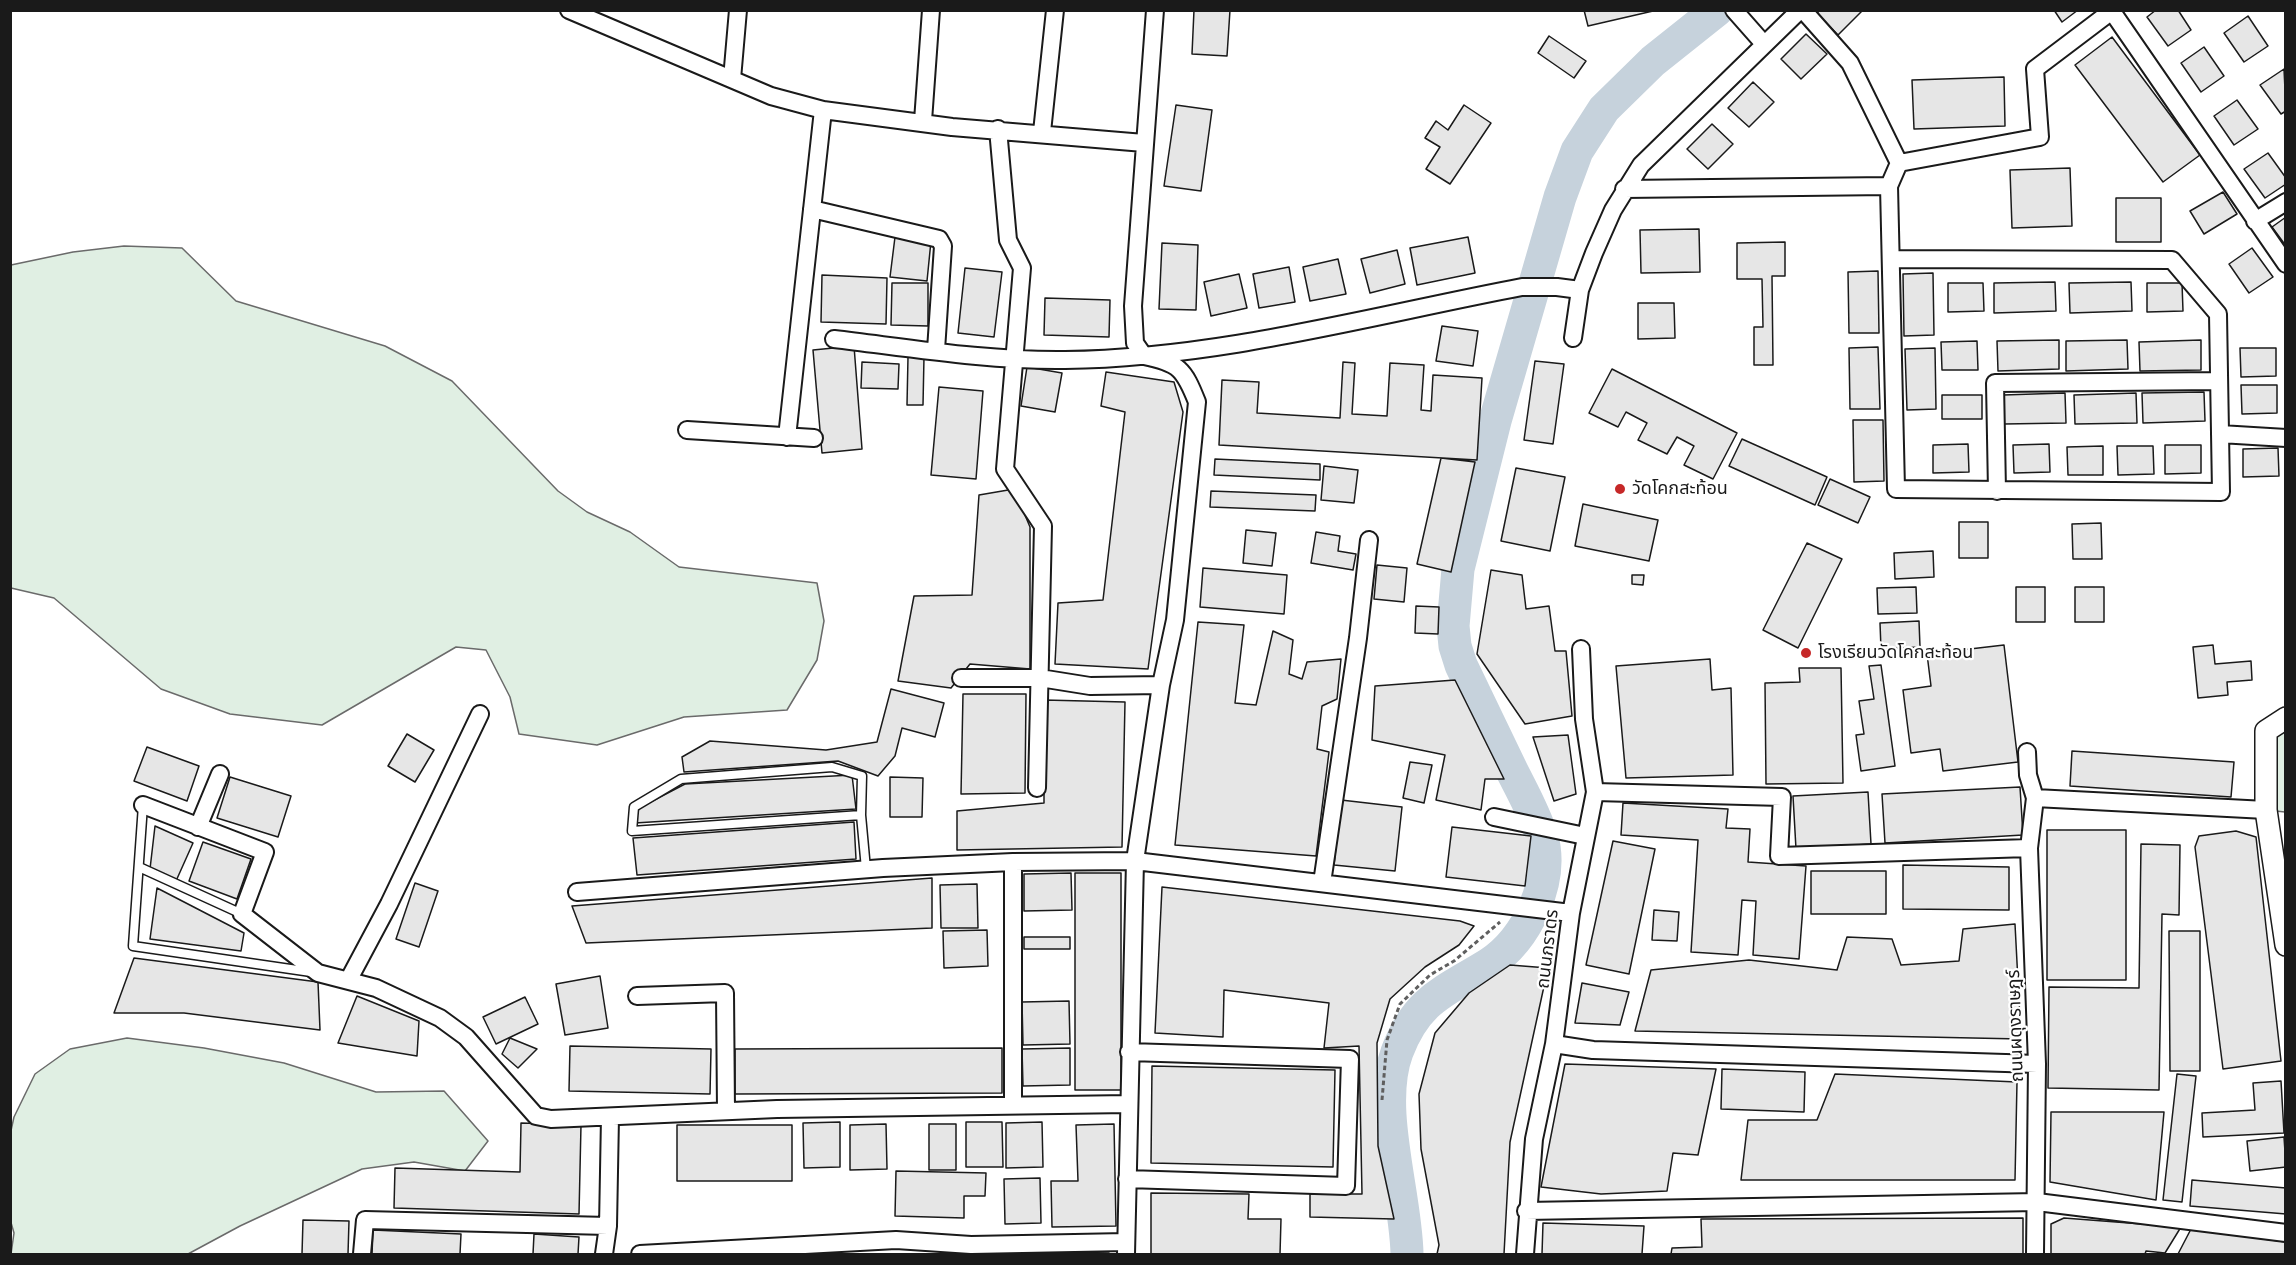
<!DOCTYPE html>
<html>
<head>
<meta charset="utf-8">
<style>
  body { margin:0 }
  #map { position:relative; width:2296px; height:1265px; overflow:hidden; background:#fff; font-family:Bitter,serif }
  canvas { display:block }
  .frame { position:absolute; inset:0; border:12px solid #1a1a1a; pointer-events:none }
</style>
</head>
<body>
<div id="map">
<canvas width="2296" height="1265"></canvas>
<div class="frame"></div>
</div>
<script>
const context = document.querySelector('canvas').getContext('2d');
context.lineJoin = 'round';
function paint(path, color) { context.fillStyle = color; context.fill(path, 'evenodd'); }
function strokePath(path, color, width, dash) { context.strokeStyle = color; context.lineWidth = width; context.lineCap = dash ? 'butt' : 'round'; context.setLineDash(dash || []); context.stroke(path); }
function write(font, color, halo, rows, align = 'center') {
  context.font = font + ' Bitter,"Noto Sans Thai",serif'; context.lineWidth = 4.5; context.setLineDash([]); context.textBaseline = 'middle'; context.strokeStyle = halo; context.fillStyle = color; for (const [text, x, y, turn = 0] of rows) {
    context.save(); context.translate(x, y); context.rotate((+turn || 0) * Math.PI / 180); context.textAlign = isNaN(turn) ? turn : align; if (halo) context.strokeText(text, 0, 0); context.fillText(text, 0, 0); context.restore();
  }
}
const green = new Path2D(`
  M124 246 182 248 236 301 385 346 452 381 558 491 587 512 630 532 679 567 817 583 824 621 817 660 787 710 684 717 597 745 519 734 510 697 486 650 456 647 322 725 230 714 161 689 54 598 11 588V265L73 252Z
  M2285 718V812L2266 810V731Z
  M127 1038 204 1048 284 1063 376 1092 444 1091 488 1141 465 1171 414 1162 362 1169 240 1226 188 1254H11L14 1233 10 1219V1135L14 1117 35 1074 70 1049Z`);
const river = new Path2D(`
  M1407 1254C1406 1194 1376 1108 1397 1052 1417 999 1444 992 1489 964 1527 939 1554 882 1542 837 1535 814 1523 793 1512 771 1495 736 1478 700 1461 665L1455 646 1453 626 1458 569 1495 421 1560 197 1577 151 1604 109 1653 61 1717 10`);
const building = new Path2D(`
  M1194 10H1230L1227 56 1192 54Z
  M1584 10H1653V11L1588 26Z
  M1820 10H1863L1838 35 1817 13Z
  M2054 10H2078L2062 22Z
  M2156 10H2178L2191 30 2168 46 2147 17Z
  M2248 16 2268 46 2244 62 2224 33Z
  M1806 34 1827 54 1801 79 1781 59Z
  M1549 36 1586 61 1574 78 1538 53Z
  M2112 37 2200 155 2163 182 2075 65Z
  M2204 47 2224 76 2201 92 2181 63Z
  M2284 69 2286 111 2281 114 2260 85Z
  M2004 77 2005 126 1914 129 1912 80Z
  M1753 82 1774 102 1749 127 1728 108Z
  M2237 100 2258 129 2234 145 2214 116Z
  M1176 105 1212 110 1201 191 1164 186Z
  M1464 105 1491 123 1450 184 1426 169 1440 147 1425 138 1436 121 1448 130Z
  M1712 124 1733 144 1708 169 1687 149Z
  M2268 153 2286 178V184L2265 198 2244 169Z
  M2070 168 2072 226 2012 228 2010 170Z
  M2223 192 2237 214 2204 234 2190 211Z
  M2116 198H2161V242H2116Z
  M2286 217V246L2272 227Z
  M1699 229 1700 272 1641 273 1640 230Z
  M895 237 931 241 927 281 890 277Z
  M1468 237 1475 273 1417 285 1410 248Z
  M1785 242V276H1772L1773 365H1754V327H1763L1762 279H1737V243Z
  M1162 243 1198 245 1196 310 1159 309Z
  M2252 248 2273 277 2249 293 2229 264Z
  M1397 250 1405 284 1370 293 1361 259Z
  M1338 259 1346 294 1310 301 1303 267Z
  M1289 267 1295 302 1259 308 1253 274Z
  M965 268 1002 272 994 337 958 333Z
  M1878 271 1879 333H1849L1848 272Z
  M1933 273 1934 335 1904 336 1903 274Z
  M1239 274 1247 308 1211 316 1204 282Z
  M822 275 887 278 886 324 821 322Z
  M2055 282 2056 311 1994 313V283Z
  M2131 282 2132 311 2070 313 2069 283Z
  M892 283H928V326L891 325Z
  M1948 283H1983L1984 311 1948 312Z
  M2147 283H2182L2183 311 2147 312Z
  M1045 298 1110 300 1109 337 1044 335Z
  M1638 303H1674L1675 338 1638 339Z
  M1442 326 1478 331 1473 366 1436 361Z
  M2059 340V369L1998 371 1997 341Z
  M2127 340 2128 369 2066 371V341Z
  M2201 340V370L2140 371 2139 342Z
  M1977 341 1978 370H1942L1941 342Z
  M854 346 862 449 822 453 813 350Z
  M1878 347 1880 409H1850L1849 348Z
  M1935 348 1936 409 1907 410 1905 349Z
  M2240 348H2276V376L2241 377Z
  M908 357H924L923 405H907Z
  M1535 361 1564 364 1553 444 1524 440Z
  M862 362 899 364 898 389 861 388Z
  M1343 362 1355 363 1352 414 1387 416 1390 363 1424 365 1421 410 1431 411 1433 375 1482 378 1477 460 1219 445 1222 380 1259 382 1257 413 1340 418Z
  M1027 367 1062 373 1055 412 1021 406Z
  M1612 369 1737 433 1713 479 1684 465 1694 446 1677 437 1667 454 1638 440 1647 423 1626 412 1618 427 1589 413Z
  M1106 372 1174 382 1183 412 1148 669 1055 664 1058 603 1103 600 1125 412 1101 406Z
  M2241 385H2277V413L2242 414Z
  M939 387 983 391 976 479 931 475Z
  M2204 392 2205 421 2143 423 2142 393Z
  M2065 393 2066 423 2004 424 2003 395Z
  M2136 393 2137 423 2075 424 2074 395Z
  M1942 395H1982V419H1942Z
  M1853 420H1883L1884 481 1854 482Z
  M1742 439 1827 477 1815 505 1729 466Z
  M1968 444 1969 472 1933 473V445Z
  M2049 444 2050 472 2014 473 2013 445Z
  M2165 445H2201V473L2165 474Z
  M2103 446V475H2068L2067 447Z
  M2117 446H2153L2154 474 2118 475Z
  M2278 448 2279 476 2243 477V449Z
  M1441 458 1475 462 1451 572 1417 564Z
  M1215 459 1320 464V480L1214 475Z
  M1324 466 1358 470 1354 503 1321 500Z
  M1516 468 1565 477 1550 551 1501 541Z
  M1830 479 1870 497 1858 523 1818 505Z
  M1014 489 1030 527V669L970 664 951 688 898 681 914 596 972 595 979 495Z
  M1211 491 1316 495 1315 511 1210 507Z
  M1583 504 1658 520 1649 561 1575 546Z
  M1959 522H1988V558H1959Z
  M2101 523 2102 559H2073L2072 524Z
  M1246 530 1276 533 1272 566 1243 563Z
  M1316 532 1340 536 1338 551 1356 554 1353 570 1311 563Z
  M1807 543 1842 559 1798 648 1763 630Z
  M1933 551 1934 577 1895 579 1894 553Z
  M1377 565 1407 568 1404 602 1374 599Z
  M1203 568 1287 575 1284 614 1200 607Z
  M1491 570 1522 575 1526 609 1549 606 1555 651H1566L1572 716 1525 724 1477 654Z
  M1632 575H1644L1643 585 1632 584Z
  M1916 587 1917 613 1878 614 1877 588Z
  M2016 587H2045V622H2016Z
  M2075 587H2104V622H2075Z
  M1416 606 1439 607 1438 634 1415 633Z
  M1919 621 1920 647 1881 649 1880 623Z
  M1198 622 1244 625 1235 703 1256 705 1273 631 1293 640 1289 674 1302 679 1307 662 1341 659 1337 699 1322 706 1317 749 1329 752 1316 856 1175 845Z
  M2004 645 2018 762 1943 771 1940 749 1911 753 1903 690 1931 686 1927 654Z
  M2213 645 2215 664 2251 661 2252 680 2227 682 2228 695 2198 698 2193 647Z
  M1710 659 1712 690 1731 688 1733 775 1626 778 1616 666Z
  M1881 665 1895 766 1861 771 1856 735 1864 734 1859 701 1874 699 1869 666Z
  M1799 668H1841L1843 783 1766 784 1765 683 1800 682Z
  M1455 680 1504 779H1485L1481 810 1436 800 1445 755 1372 740 1375 686Z
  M891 689 944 703 935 737 902 728 895 756 878 776 838 761 684 772 682 757 710 741 826 750 877 742Z
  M963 694H1026L1025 793 961 794Z
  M1044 700 1125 702 1122 847 957 850V811L1044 803Z
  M407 734 434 750 415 782 388 766Z
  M1568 735 1576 794 1554 801 1533 737Z
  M147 747 199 766 187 801 134 781Z
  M2072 751 2234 762 2231 797 2070 786Z
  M1410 762 1432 765 1424 803 1403 798Z
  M852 775 856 809 635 823 639 808 685 784Z
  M230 777 291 796 278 837 217 818Z
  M890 777 923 778 922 817H890Z
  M2020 787 2023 835 1885 843 1882 794Z
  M1868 792 1871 844 1796 849 1793 796Z
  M1341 800 1402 807 1395 871 1334 865Z
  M1623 803 1728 809 1726 828 1750 829 1748 862 1806 866 1799 959 1753 955 1756 901 1742 900 1738 955 1691 952 1698 840 1621 835Z
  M854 822 856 859 637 875 633 838Z
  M155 826 193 843 176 881 150 869Z
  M1452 827 1531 836 1525 886 1446 877Z
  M2047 830H2126V980H2047Z
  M2236 831 2256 837 2281 1061 2223 1069 2195 847 2199 836Z
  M1613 841 1655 849 1629 974 1586 965Z
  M203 842 251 859 237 899 189 881Z
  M2141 844 2180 845 2179 915 2162 914 2159 1090 2048 1088 2049 987 2139 988Z
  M1903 865 2009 867V910L1903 909Z
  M1811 871H1886V914H1811Z
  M1071 873 1072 910 1024 911V874Z
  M1075 873H1121V1090H1075Z
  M932 878V928L586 943 572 906Z
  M415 883 438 891 419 947 396 939Z
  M977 884 978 928H941L940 885Z
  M1162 887 1460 921 1474 926 1459 945 1425 967 1390 999 1377 1043 1378 1146 1394 1219 1310 1217V1194H1362L1359 1046 1324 1048 1329 1003 1224 990 1223 1037 1155 1033Z
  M157 888 244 933 241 951 150 939Z
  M1654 910 1679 912 1677 941 1652 940Z
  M2015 924 2021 1039 1635 1031 1651 970 1749 960 1837 970 1847 937 1892 939 1901 965 1959 961 1963 929Z
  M987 930 988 966 944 968 943 931Z
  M2169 931H2200V1071H2170Z
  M1024 937H1070V949H1024Z
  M134 958 318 982 320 1030 184 1013H114Z
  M1510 965 1548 968 1510 1142 1504 1254H1437L1439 1245 1421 1149 1419 1094 1435 1033 1469 993Z
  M600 976 608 1028 565 1035 556 984Z
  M1582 983 1629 992 1620 1025 1575 1023Z
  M357 996 419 1021 417 1056 338 1043Z
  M525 997 538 1024 496 1044 483 1017Z
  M1069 1001 1070 1044 1023 1045 1022 1002Z
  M510 1038 537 1049 518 1068 502 1054Z
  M570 1046 711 1049 710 1094 569 1091Z
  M1002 1048V1093L735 1094V1049Z
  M1070 1048V1085L1023 1086 1022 1049Z
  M1565 1064 1716 1069 1698 1155 1673 1153 1667 1191 1601 1194 1541 1187Z
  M1152 1066 1335 1070 1333 1167 1151 1163Z
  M1722 1069 1805 1072 1804 1112 1721 1109Z
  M1835 1074 2017 1082 2015 1180H1741L1748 1120H1817Z
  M2177 1074 2196 1076 2182 1202 2163 1200Z
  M2281 1081 2284 1133 2203 1137 2202 1113 2255 1110 2253 1083Z
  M2051 1112H2164L2156 1200 2050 1182Z
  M840 1122V1167L804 1168 803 1123Z
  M966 1122H1002L1003 1167H966Z
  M1042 1122 1043 1167 1006 1168V1123Z
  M521 1123 581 1125 579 1214 394 1208 395 1168 520 1172Z
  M886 1124 887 1169 850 1170V1125Z
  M929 1124H956V1170H929Z
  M1114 1124 1116 1226 1052 1227 1051 1181H1078L1076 1125Z
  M677 1125H792V1181H677Z
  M2284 1137 2286 1167 2250 1171 2247 1141Z
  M896 1171 986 1173 985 1196H964V1218L895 1216Z
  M1040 1178 1041 1223 1005 1224 1004 1179Z
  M2192 1180 2286 1188V1214L2190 1206Z
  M1151 1193 1249 1194 1248 1219H1281L1280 1254H1151Z
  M2023 1218V1254H1671L1672 1248 1702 1247 1701 1219Z
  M2064 1218 2181 1227 2165 1253 2146 1251 2145 1254H2051V1224Z
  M303 1220 349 1221 348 1254H302Z
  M1543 1223 1644 1226 1642 1254H1542Z
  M2191 1229 2286 1242V1254H2178Z
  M373 1230 461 1234 460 1254H372Z
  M534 1234 579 1237 578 1254H533Z
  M1010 1251 1109 1252 1010 1254Z`);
const path = new Path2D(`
  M1382 1100 1387 1040 1400 1004 1430 975 1454 961 1500 922`);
const service = new Path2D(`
  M143 805 133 946 311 972
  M861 815 862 776 832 767 681 779 634 807 632 831 861 815 866 869
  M139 867 242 914`);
const minor = new Path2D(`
  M569 10 771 96 823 110 952 127 1144 143
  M1734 10 1764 44
  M1803 10 1850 63 1899 163 1889 186 1896 489 2221 492 2218 314 2172 260 1892 259
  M2111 10 2286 264
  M732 79 738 10
  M923 121 931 10
  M998 129 1008 240 1022 268 1005 469 1043 526 1037 788
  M1042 132 1055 10
  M1899 163 2040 137 2035 69 2113 10
  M1624 189 1889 186
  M812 209 939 239 943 246 936 350
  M2255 221 2286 202
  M1573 338 1580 290 1594 253 1613 210 1641 165 1800 10
  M834 339C910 348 988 361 1065 360 1220 358 1370 316 1522 287H1557L1580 290
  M687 430 814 438
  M2220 434 2286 438
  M787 437 823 110
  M1997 491 1995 383 2219 381
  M961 678H1040L1090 686 1161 685
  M2027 752 2028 775 2035 798 2029 848 2037 1064 2035 1254
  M1595 792 1782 797 1779 856 2029 848
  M2035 798 2266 810
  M143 805 265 852 242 914 318 973 376 988 440 1018 466 1037 536 1116 551 1119 777 1109 1129 1104
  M1494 817 1585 836
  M198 827 220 774
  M1013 862V1105
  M1322 883 1358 638 1369 540
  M577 892 883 868 1013 862 1135 861 1571 913
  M349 979 389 904 480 714
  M637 996 725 993 726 1111
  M1554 1044 1593 1050 2037 1064
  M1127 1179 1346 1186 1350 1059 1129 1052
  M1526 1211 2037 1202 2286 1233
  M362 1254 365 1220 608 1226
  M604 1254 608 1226 610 1117
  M640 1254 896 1240 971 1245 1126 1242
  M1126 1254 1135 861 1161 685 1175 620 1197 402C1184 369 1179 363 1144 356L1135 343 1133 306 1155 10
  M1525 1254 1534 1139 1554 1044 1571 913 1595 792 1584 719 1581 649`);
const tertiary = new Path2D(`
  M2286 718 2266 731V810L2286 945`);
const markers = [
  [1620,489,6,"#c62828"],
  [1806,653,6,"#c62828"]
];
const poiNames = [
  ["วัดโคกสะท้อน",1632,489],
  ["โรงเรียนวัดโคกสะท้อน",1818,653]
];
const streetNames = [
  ["ถนนภราดร",1548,949,-83],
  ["ถนนผดุงราษฎร์",2016,1026,-92]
];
paint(green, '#e0efe3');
strokePath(green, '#6a6a6a', 1.5);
strokePath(river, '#c6d2dc', 33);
paint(building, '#e6e6e6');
strokePath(building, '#1a1a1a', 1.5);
strokePath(service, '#1a1a1a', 11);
strokePath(minor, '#1a1a1a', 20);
strokePath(tertiary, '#1a1a1a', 24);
strokePath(path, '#5f5f5f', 3, [4.5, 3]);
strokePath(service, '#fff', 8);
strokePath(minor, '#fff', 16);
strokePath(tertiary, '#fff', 21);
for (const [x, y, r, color] of markers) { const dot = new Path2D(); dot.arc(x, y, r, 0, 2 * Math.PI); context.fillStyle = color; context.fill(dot); strokePath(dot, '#fff', 2); }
write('18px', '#1a1a1a', '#fff', poiNames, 'left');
write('18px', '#1a1a1a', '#fff', streetNames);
</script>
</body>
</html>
